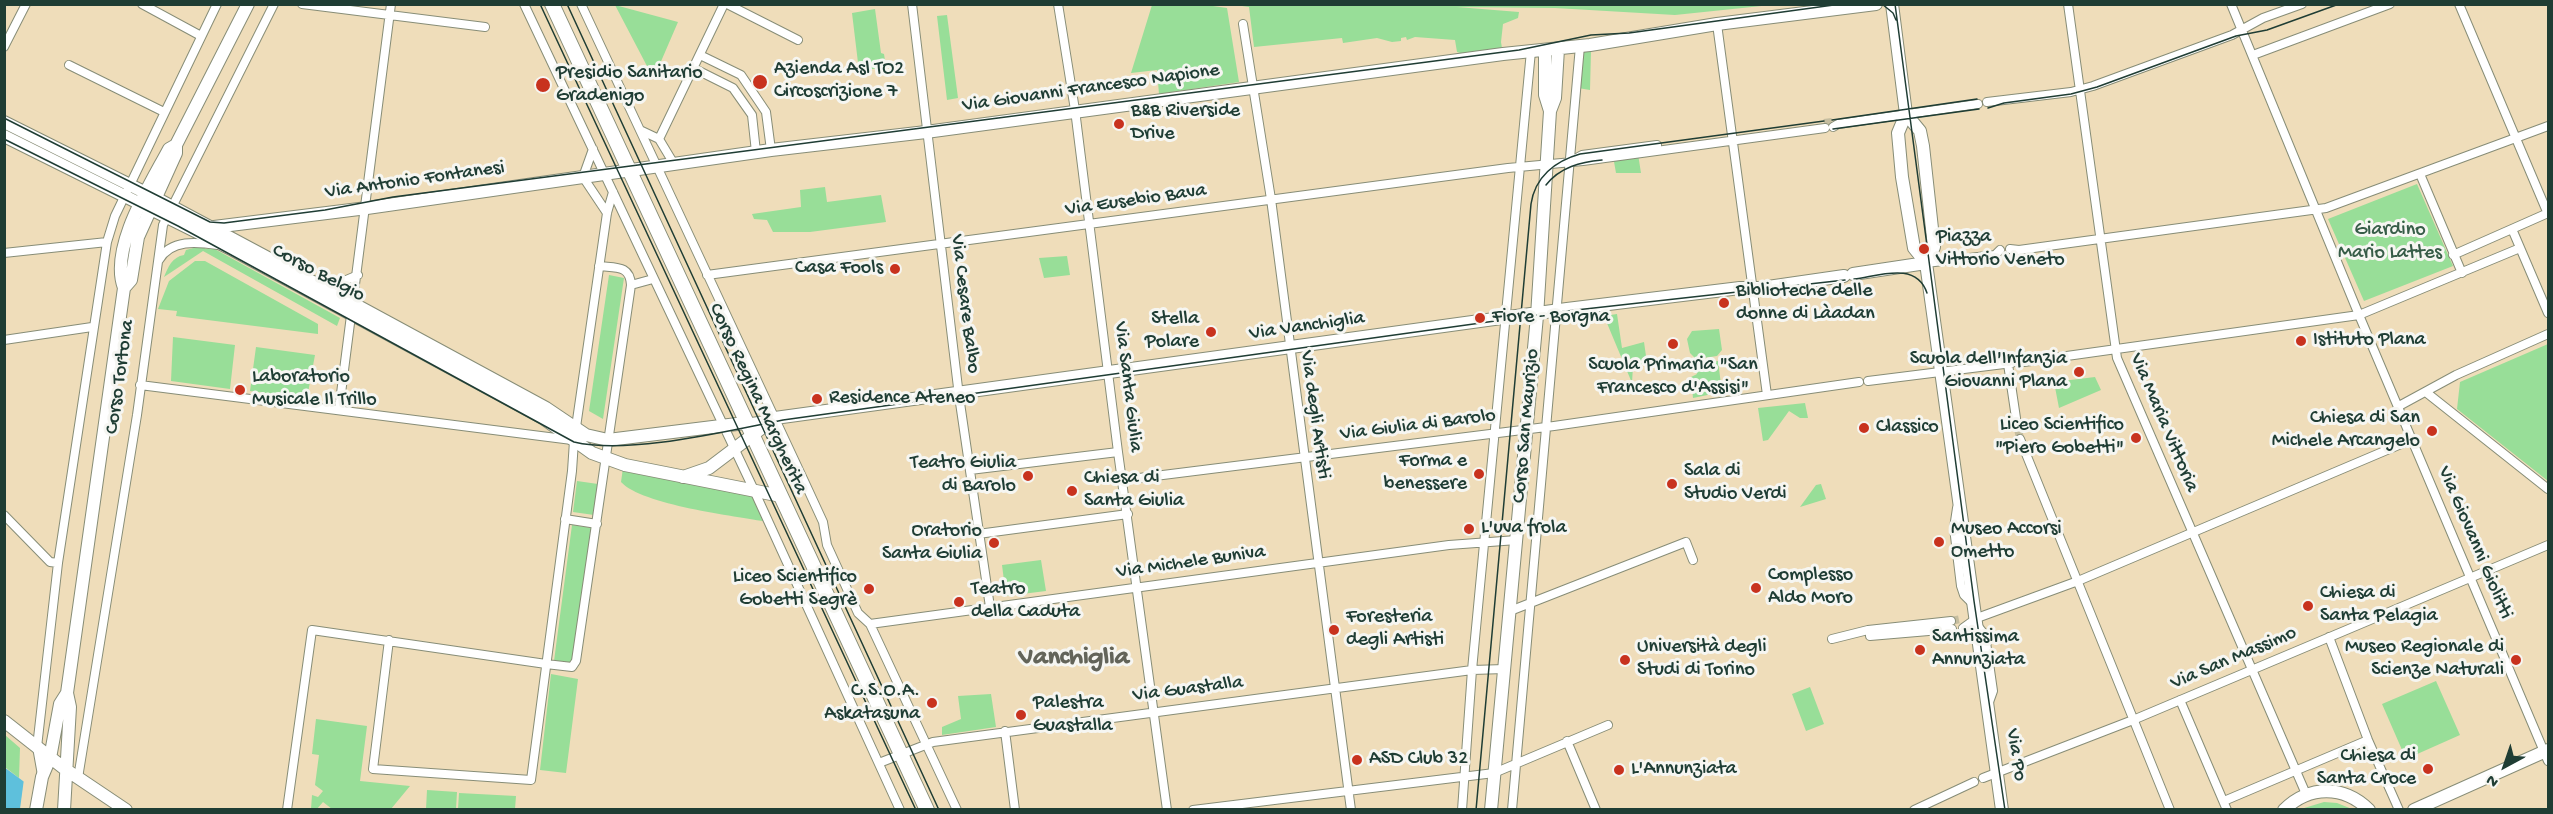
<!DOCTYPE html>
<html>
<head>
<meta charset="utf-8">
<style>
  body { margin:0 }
  #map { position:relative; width:2553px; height:814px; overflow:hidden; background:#efddba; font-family:"Gochi Hand",sans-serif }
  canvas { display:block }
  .frame { position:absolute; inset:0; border:6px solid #1f3d34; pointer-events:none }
  .north { position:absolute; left:2475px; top:736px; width:60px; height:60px; -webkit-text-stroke:4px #f6f6f2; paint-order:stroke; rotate:220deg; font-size:16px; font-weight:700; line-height:24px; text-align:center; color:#1f3d34 }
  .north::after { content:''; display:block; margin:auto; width:21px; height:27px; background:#1f3d34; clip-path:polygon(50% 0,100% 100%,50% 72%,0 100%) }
</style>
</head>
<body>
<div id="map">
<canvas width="2553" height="814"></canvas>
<div class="frame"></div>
<div class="north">N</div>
</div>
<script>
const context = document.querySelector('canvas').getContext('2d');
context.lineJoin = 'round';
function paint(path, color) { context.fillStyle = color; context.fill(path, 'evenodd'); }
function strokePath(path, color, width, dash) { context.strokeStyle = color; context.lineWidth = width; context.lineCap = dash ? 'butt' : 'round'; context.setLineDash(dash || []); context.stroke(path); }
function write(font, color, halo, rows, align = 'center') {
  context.font = font + ' "Gochi Hand",sans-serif'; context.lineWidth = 6; context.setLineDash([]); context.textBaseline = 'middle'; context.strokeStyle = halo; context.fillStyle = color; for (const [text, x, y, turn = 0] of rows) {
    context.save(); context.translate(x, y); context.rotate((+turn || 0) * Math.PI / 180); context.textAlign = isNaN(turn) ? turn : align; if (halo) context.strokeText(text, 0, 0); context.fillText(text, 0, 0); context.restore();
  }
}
const green = new Path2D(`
  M615 5 678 22 656 73 648 68Z
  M1152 5H1206L1227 8 1239 82 1159 94 1157 70 1131 73Z
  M1235 5H1771L1675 15 1555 8 1457 7 1519 12 1518 18 1503 24 1501 42 1503 54 1476 58 1457 52 1455 40 1415 37 1407 40 1406 37 1401 38V41L1392 42 1377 38 1343 43 1342 38 1254 47 1249 7Z
  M875 9 881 53 884 54 886 67 859 71 852 13Z
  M947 15 958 98 947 100 937 16Z
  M1581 51H1591L1590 90 1578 88Z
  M1638 154 1641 173H1616L1613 156Z
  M2417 184 2453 266 2364 301 2328 219Z
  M825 187 827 202 881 195 886 222 810 232H773L767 220 754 219 752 214 801 207 800 190Z
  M201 246 206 249 211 247 340 318 337 326 203 251 164 277C168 267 172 257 184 255L186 250Z
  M1067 256 1070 275 1044 278 1039 258Z
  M195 261H205L318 324V334L176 316 177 311 158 309 169 281Z
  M609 275 624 278 603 419 589 411Z
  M1617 314 1622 348 1644 342 1647 363 1633 366 1632 383 1604 316Z
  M1719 329 1722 350 1717 356 1696 359 1690 353 1687 339 1692 331Z
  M173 337 235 345 230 389 171 381Z
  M2548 344V481L2457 409 2460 382Z
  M256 347 315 355 307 398 250 391Z
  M1718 361 1722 392 1693 398 1691 377 1697 374 1695 364Z
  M2095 377 2101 390 2059 408 2054 382Z
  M1805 403 1808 418H1800L1789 411 1768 440 1763 441 1758 408Z
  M623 468 753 488 768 522C735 516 642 505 621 482Z
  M577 481 598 484 594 515 573 512Z
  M1821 484 1826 499 1800 507 1816 485Z
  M572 525 592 528 573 664 554 661Z
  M1041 560 1046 591 1006 596 1002 565Z
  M551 674 578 679 566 773 540 770Z
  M2436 681 2460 735 2406 759 2382 704Z
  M1810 687 1824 724 1806 731 1792 694Z
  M991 694 996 727 942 735V727L961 719 958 696Z
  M316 719 367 726 360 781 410 786 391 809H332L323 802 317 809H311L312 795 318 797 323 791 315 785 319 755 312 754Z
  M5 735 20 748 19 778 5 767Z
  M427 790 457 792 456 809H426Z
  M459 793 516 796 515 809H458Z
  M2324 802 2337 803 2352 809H2301Z`);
const water = new Path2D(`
  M4 767 61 809H5Z`);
const pier = new Path2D(`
  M24 779 63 807 64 810 20 809Z`);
const streetTunnel = new Path2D(`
  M1824 123 1832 122
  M2016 418 2020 439
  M1951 621 1961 619`);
const street = new Path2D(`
  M142 4 201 36
  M302 4 485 27
  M524 4 753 488 900 810
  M581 4 805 483 823 522 827 545 858 613 870 624 957 810
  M727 4 798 40
  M912 4 959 396 990 607
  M1058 4 1075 110 1118 452 1167 810
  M2068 4 2117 358 2306 794
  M2231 4 2359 315 2548 761
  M2459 4 2548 214
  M1243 24 1271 199 1351 810
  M1717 24 1767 395
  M4 47 26 4
  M700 55 741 75 766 112 771 150
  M2253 55 2390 4
  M69 65 164 112
  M693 68 733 88 752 115 756 152
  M1987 102 2071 92 2093 86 2232 35 2263 18 2302 4
  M1833 127 1838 124 1978 104
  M640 130 659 139 674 164
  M659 139 724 4
  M593 149 583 177 607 213
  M1573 160 1582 155 1657 145
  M2420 174 2462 273
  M2512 229 2548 313
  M2010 249 2019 250 2326 208 2548 126
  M4 253 107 242
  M2453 255 2548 213
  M159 260C171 239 197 242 218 245
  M1926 263 1995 255 2000 250
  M707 275 1508 168 1583 161 1825 128
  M631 285 653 279
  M325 289 358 275
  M4 340 92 327
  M2024 362 2359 315 2520 248
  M2008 364 2016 418
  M1868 381 2012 363
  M140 385 572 440
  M2427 393 2548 489
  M2399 406 2456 375 2548 334
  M339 409 391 4
  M745 423 772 419
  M2020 439 2170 810
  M970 470 1118 452
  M1123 480 1554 426 1859 382
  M1957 508 1954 528 1961 586 1964 595 1971 602
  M4 515 50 562 58 563
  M565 519 597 524
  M978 534 1128 514
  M1510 611 1686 542 1693 560
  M870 624 1449 545 1517 540
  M1976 624 1985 635 1993 691 1988 705
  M1963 628 1977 618 2078 581 2413 439
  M1870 636 1952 629
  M2329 637 2368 740 2399 810
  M1832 639 1868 630 1951 621
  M389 640 373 769 531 780 572 471 574 441 607 213 613 192
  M2180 700 2227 810
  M1005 731 1015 810
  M1567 741 1596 810
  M879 763 933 742 1472 670 1505 669
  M42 775 37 747 58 563 107 242 115 216 217 4
  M78 778 137 415 163 225 274 4
  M1983 778 2133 720 2548 545
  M2224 801 2368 740
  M287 810 312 630 546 664 572 667 576 661 631 285C630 265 616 268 599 266
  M1193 810 1494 773 1608 725
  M1462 810 1472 670 1531 51
  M1512 810 1580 46
  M1914 810 1974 782`);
const secondary = new Path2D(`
  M1892 4 1906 114 1920 131 1923 146 1934 247 1926 263
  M1545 50V95L1550 111
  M1906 114 1898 133 1902 177 1914 248 1926 263 2002 810
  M4 122 150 195 354 304 546 408 586 435 608 440 745 423
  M4 136 233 250 543 418 592 453 625 465 781 496
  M206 228 367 208 771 150 926 132 1503 54 1590 45 1717 24 1876 4
  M1853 274 1926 263
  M124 288 131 280 138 237 176 153V145L248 4
  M683 477 709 468 775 418 1567 309 1740 288H1761L1844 276
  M4 721 65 769 126 810
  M36 810 42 777 50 758 60 704 67 693
  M64 810 70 707 67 693 124 288C109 248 150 185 169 149L176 145
  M1491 810 1537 316 1550 111 1555 98 1558 49
  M2284 810C2309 785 2344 785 2369 810
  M2414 810 2548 750`);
const primary = new Path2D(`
  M552 4 927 810`);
const tram = new Path2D(`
  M540 4 916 810
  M567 4 939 810
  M1882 4 1893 13 1896 20
  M1895 4 1974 601 2005 810
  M1988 108 2004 103 2071 94 2097 87 2236 36 2267 30 2339 4
  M4 118 210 222 224 223 325 210 393 197 1519 50 1591 35 1629 33 1841 4
  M1832 120 1977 99
  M1833 129 1979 109
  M4 139 178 226 574 442C629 455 726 431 783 420L1567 311 1845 280
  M1546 185C1560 167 1581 162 1602 160
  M1854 279C1879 276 1916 261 1927 293
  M1476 810 1531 204C1535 177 1555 161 1580 154L1824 121`);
const markers = [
  [760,82,8,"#c8321e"],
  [543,85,8,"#c8321e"],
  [1119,124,6,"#c8321e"],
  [1924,249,6,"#c8321e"],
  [895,269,6,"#c8321e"],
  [1724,303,6,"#c8321e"],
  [1480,318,6,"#c8321e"],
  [1211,332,6,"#c8321e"],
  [2301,341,6,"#c8321e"],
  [1673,344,6,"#c8321e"],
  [2079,372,6,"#c8321e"],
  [240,390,6,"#c8321e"],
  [817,399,6,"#c8321e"],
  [1864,428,6,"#c8321e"],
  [2432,431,6,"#c8321e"],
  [2136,438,6,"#c8321e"],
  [1479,474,6,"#c8321e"],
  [1028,476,6,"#c8321e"],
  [1672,484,6,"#c8321e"],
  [1072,491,6,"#c8321e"],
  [1469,529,6,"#c8321e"],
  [1939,542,6,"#c8321e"],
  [994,543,6,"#c8321e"],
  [1756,588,6,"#c8321e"],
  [869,589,6,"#c8321e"],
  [959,602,6,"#c8321e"],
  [2308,606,6,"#c8321e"],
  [1334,630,6,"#c8321e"],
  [1920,650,6,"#c8321e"],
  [1625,660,6,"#c8321e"],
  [2516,660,6,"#c8321e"],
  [932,703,6,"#c8321e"],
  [1021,715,6,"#c8321e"],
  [1357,760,6,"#c8321e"],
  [2428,769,6,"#c8321e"],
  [1619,770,6,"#c8321e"]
];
const poiNames = [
  ["Azienda Asl TO2",774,70],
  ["Circoscrizione 7",774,93],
  ["Presidio Sanitario",556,74],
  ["Gradenigo",556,97],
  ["B&B Riverside",1131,112],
  ["Drive",1131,135],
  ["Piazza",1936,238],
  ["Vittorio Veneto",1936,261],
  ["Casa Fools",883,269,"right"],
  ["Biblioteche delle",1736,292],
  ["donne di Làadan",1736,315],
  ["Fiore - Borgna",1492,318],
  ["Stella",1199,320,"right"],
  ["Polare",1199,343,"right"],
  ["Istituto Plana",2313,341],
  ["Scuola dell'Infanzia",2067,360,"right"],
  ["Giovanni Plana",2067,383,"right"],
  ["Scuola Primaria \"San",1673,366,"center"],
  ["Francesco d'Assisi\"",1673,389,"center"],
  ["Laboratorio",252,378],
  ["Musicale Il Trillo",252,401],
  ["Residence Ateneo",829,399],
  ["Chiesa di San",2420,419,"right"],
  ["Michele Arcangelo",2420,442,"right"],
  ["Liceo Scientifico",2124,426,"right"],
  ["\"Piero Gobetti\"",2124,449,"right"],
  ["Classico",1876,428],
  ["Forma e",1467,462,"right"],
  ["benessere",1467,485,"right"],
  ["Teatro Giulia",1016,464,"right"],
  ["di Barolo",1016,487,"right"],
  ["Sala di",1684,472],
  ["Studio Verdi",1684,495],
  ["Chiesa di",1084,479],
  ["Santa Giulia",1084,502],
  ["L'uva frola",1481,529],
  ["Museo Accorsi",1951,530],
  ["Ometto",1951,553],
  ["Oratorio",982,532,"right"],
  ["Santa Giulia",982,555,"right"],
  ["Complesso",1768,576],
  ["Aldo Moro",1768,599],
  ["Liceo Scientifico",857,578,"right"],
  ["Gobetti Segrè",857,601,"right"],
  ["Teatro",971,590],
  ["della Caduta",971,613],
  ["Chiesa di",2320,594],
  ["Santa Pelagia",2320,617],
  ["Foresteria",1346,618],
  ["degli Artisti",1346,641],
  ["Santissima",1932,638],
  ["Annunziata",1932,661],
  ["Università degli",1637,648],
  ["Studi di Torino",1637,671],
  ["Museo Regionale di",2504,648,"right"],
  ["Scienze Naturali",2504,671,"right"],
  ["C.S.O.A.",920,692,"right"],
  ["Askatasuna",920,715,"right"],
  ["Palestra",1033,704],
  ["Guastalla",1033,727],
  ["Chiesa di",2416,757,"right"],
  ["Santa Croce",2416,780,"right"],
  ["ASD Club 32",1369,760],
  ["L'Annunziata",1631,770]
];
const streetNames = [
  ["Via Giovanni Francesco Napione",1091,89,-8],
  ["Via Antonio Fontanesi",415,181,-8],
  ["Via Eusebio Bava",1136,201,-8],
  ["Corso Belgio",318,274,28],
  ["Via Cesare Balbo",964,304,83],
  ["Via Vanchiglia",1307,327,-8],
  ["Corso Tortona",121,377,-82],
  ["Via Santa Giulia",1127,387,83],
  ["Corso Regina Margherita",757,399,65],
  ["Via degli Artisti",1314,415,82],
  ["Via Maria Vittoria",2163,423,67],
  ["Via Giulia di Barolo",1418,426,-7],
  ["Corso San Maurizio",1527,426,-85],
  ["Via Giovanni Giolitti",2474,543,67],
  ["Via Michele Buniva",1191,563,-8],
  ["Via San Massimo",2234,659,-23],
  ["Via Guastalla",1188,690,-7],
  ["Via Po",2015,755,81]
];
const parkNames = [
  ["Giardino",2390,231],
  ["Mario Lattes",2390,254]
];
const districtNames = [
  ["Vanchiglia",1074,659]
];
paint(green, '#98de98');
paint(water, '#5ec0dc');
paint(pier, '#efddba');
strokePath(streetTunnel, '#c5bd9f', 8, [8, 4]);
strokePath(street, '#878d77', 10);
strokePath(secondary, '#878d77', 14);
strokePath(primary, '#878d77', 16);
strokePath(street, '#fff', 8);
strokePath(secondary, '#fff', 12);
strokePath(primary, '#fff', 14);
strokePath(tram, '#1f3d34', 1.5);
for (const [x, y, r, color] of markers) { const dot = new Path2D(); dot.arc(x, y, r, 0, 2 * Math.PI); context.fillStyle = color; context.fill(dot); strokePath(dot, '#f6f6f2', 2); }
write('20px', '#1f3d34', '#f6f6f2', poiNames, 'left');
write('20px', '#1f3d34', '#f6f6f2', streetNames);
write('20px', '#375d48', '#f6f6f2', parkNames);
write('bold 26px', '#636459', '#f6f6f2', districtNames);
</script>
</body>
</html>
